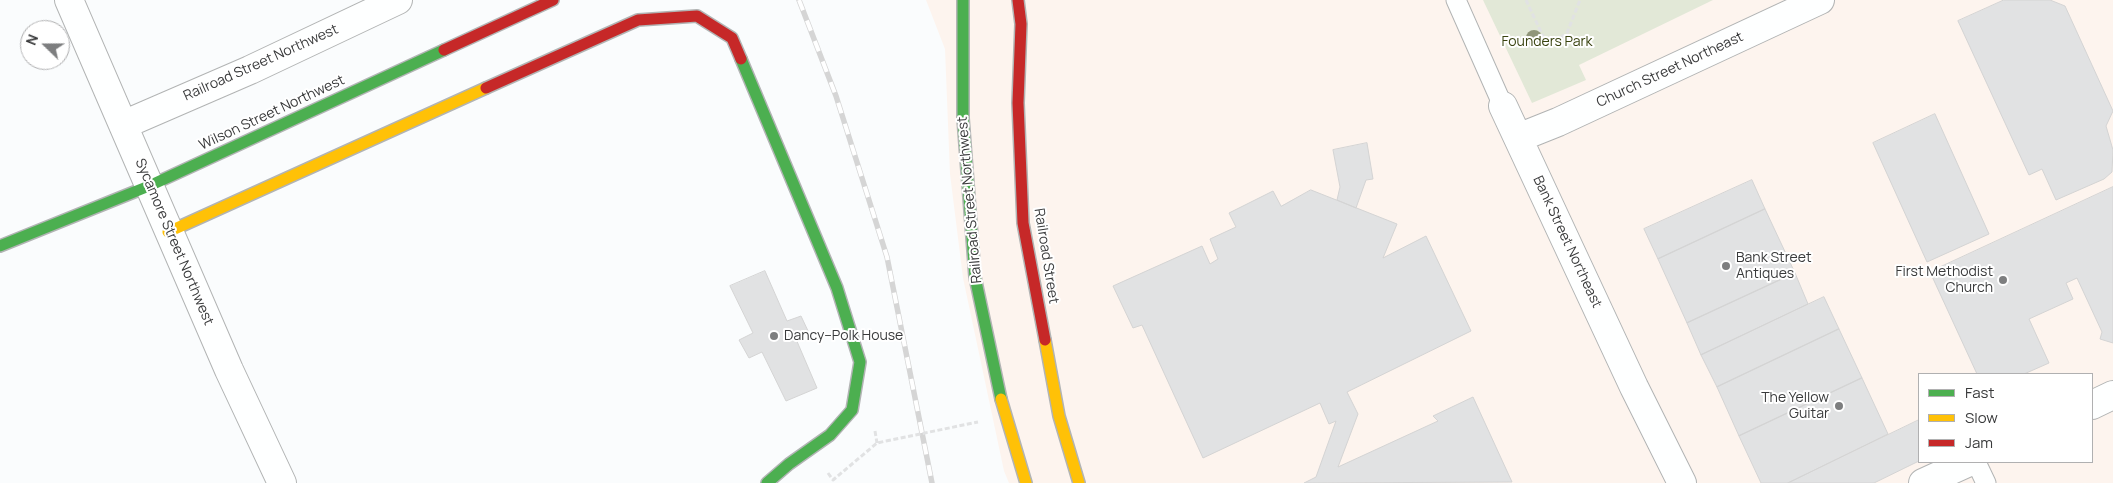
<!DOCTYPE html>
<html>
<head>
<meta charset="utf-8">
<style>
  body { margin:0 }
  #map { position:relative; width:2113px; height:483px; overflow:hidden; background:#fafcfd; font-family:Manrope,sans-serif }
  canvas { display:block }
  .legend { position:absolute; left:1918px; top:373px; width:175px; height:90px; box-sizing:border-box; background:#fff; border:1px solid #b0b0b1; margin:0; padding:6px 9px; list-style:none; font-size:15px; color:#393a3b }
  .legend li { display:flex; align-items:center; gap:10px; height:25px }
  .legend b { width:25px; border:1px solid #b0b0b1 }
  .north { position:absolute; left:20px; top:20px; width:50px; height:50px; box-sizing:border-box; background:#fff; border:1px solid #b0b0b1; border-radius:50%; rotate:292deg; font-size:14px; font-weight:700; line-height:20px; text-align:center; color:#393a3b }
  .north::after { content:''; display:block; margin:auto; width:18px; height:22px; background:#7d7e7f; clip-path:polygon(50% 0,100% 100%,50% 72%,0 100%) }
</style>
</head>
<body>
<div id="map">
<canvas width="2113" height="483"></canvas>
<ul class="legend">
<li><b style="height:6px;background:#4caf50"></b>Fast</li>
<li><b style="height:6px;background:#ffc107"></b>Slow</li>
<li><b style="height:6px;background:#c62828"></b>Jam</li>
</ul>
<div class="north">N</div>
</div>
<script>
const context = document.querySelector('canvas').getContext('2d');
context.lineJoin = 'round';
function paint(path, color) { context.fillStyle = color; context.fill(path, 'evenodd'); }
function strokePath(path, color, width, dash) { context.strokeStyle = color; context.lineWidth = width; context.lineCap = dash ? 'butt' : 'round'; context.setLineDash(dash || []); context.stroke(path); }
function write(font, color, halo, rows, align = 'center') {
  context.font = font + ' Manrope,sans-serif'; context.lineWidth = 4; context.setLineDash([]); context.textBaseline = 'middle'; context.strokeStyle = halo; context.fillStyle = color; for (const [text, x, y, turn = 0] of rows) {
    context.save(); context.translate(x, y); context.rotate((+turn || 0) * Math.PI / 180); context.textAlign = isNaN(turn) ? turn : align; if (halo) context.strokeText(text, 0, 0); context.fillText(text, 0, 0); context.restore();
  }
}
const commercial = new Path2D(`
  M926 0H2113V483H1009L1004 471 963 278 950 174 945 49ZM1919 374H2092V462H1919Z`);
const green = new Path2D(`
  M1483 0H1713L1579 65 1586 80 1532 103Z`);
const building = new Path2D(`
  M2004 0H2050L2065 6 2113 111 2106 126 2113 150 2112 172 2104 179 2056 200 2042 169 2029 175 1958 21Z
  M1935 114 1989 234 1927 262 1873 143Z
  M1367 143 1373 179 1366 180 1356 208 1337 200 1340 187 1333 150Z
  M1752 180 1765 209 1658 259 1644 229Z
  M2113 187V343L2100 339 2102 332 2077 278 2066 283 2073 299 2029 319 2049 363 2024 374H1977L1930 272Z
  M1311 190 1397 224 1383 258 1426 236 1471 331 1347 392 1358 414 1338 467 1438 421 1433 416 1473 397 1512 482 1304 483 1316 477 1336 421 1329 424 1320 403 1203 458 1142 325 1133 328 1113 286 1202 246 1210 264 1218 259 1210 239 1236 227 1229 213 1273 191 1281 206Z
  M1765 209 1795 273 1687 323 1658 259Z
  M765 271 787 321 801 316 809 333 796 339 817 388 786 401 762 352 749 358 739 340 753 333 730 286Z
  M1795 273 1808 304 1701 355 1687 323Z
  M1824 297 1839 329 1717 387 1701 355Z
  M1839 329 1862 378 1739 436 1717 387Z
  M1862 378 1888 434 1788 483H1761L1739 436Z
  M1919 420V461L1874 483H1788Z`);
const path = new Path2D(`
  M1526 0 1548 47 1567 33 1580 0
  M875 431 877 443
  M828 473 833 480 877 443 886 441`);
const lane = new Path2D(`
  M1456 0 1503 106
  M1976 462 1986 483`);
const street = new Path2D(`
  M69 0 229 370 282 483
  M1503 106 1634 387 1682 483
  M123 125 250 70 398 0
  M1518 138 1558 122 1820 0
  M2092 405 2113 395
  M1923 483 1969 462`);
const fast = new Path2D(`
  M963 0V118L975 277 1001 399
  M741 59 837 288 860 362 852 410 830 435 789 464 767 483
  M0 246 149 186 444 50`);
const slow = new Path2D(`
  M168 232 486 88
  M1045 340 1059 416 1079 483
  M1001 399 1026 483`);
const jam = new Path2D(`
  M1018 0 1021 24 1018 103 1023 223 1045 340
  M444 50 553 0
  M486 88 638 20 697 16 732 38 741 59`);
const rail = new Path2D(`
  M799 0 836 96 887 257 932 483`);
const pathBridge = new Path2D(`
  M886 441 978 422`);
const trees = [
  [1534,38]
];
const markers = [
  [1726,266,5,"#7d7e7f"],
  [2003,280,5,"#7d7e7f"],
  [774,336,5,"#7d7e7f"],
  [1839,406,5,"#7d7e7f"]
];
const parkNames = [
  ["Founders Park",1547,42]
];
const streetNames = [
  ["Railroad Street Northwest",261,63,-24],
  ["Church Street Northeast",1670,70,-25],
  ["Wilson Street Northwest",272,113,-25],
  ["Railroad Street Northwest",970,200,-95],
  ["Sycamore Street Northwest",174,242,67],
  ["Bank Street Northeast",1567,242,65],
  ["Railroad Street",1046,256,81]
];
const poiNames = [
  ["Bank Street",1736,258],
  ["Antiques",1736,274],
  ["First Methodist",1993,272,"right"],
  ["Church",1993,288,"right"],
  ["Dancy–Polk House",784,336],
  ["The Yellow",1829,398,"right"],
  ["Guitar",1829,414,"right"]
];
paint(commercial, '#fdf4ee');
paint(green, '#e2e8d7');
paint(building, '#e1e2e3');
strokePath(building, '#d4d4d4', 1);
strokePath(lane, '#b2b4b4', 21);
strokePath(street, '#b2b4b4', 30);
strokePath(fast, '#b2b4b4', 14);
strokePath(slow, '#b2b4b4', 14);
strokePath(jam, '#b2b4b4', 14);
strokePath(path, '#e1e2e3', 3, [5, 2.5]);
strokePath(lane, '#feffff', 19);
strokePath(street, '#feffff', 28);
strokePath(fast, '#4caf50', 11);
strokePath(slow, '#ffc107', 11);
strokePath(jam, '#c62828', 11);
strokePath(rail, '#d5d5d5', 5.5);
strokePath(rail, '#fff', 4, [11]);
strokePath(pathBridge, '#e1e2e3', 3, [5, 2.5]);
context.fillStyle = '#90967a';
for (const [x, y] of trees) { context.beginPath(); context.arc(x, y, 8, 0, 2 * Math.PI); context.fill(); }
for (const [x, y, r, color] of markers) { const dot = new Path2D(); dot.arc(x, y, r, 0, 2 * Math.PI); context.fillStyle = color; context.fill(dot); strokePath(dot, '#fff', 2); }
write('14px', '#39430f', '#fff', parkNames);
write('14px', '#393a3b', '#fff', streetNames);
write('14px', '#393a3b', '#fff', poiNames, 'left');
</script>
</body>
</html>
